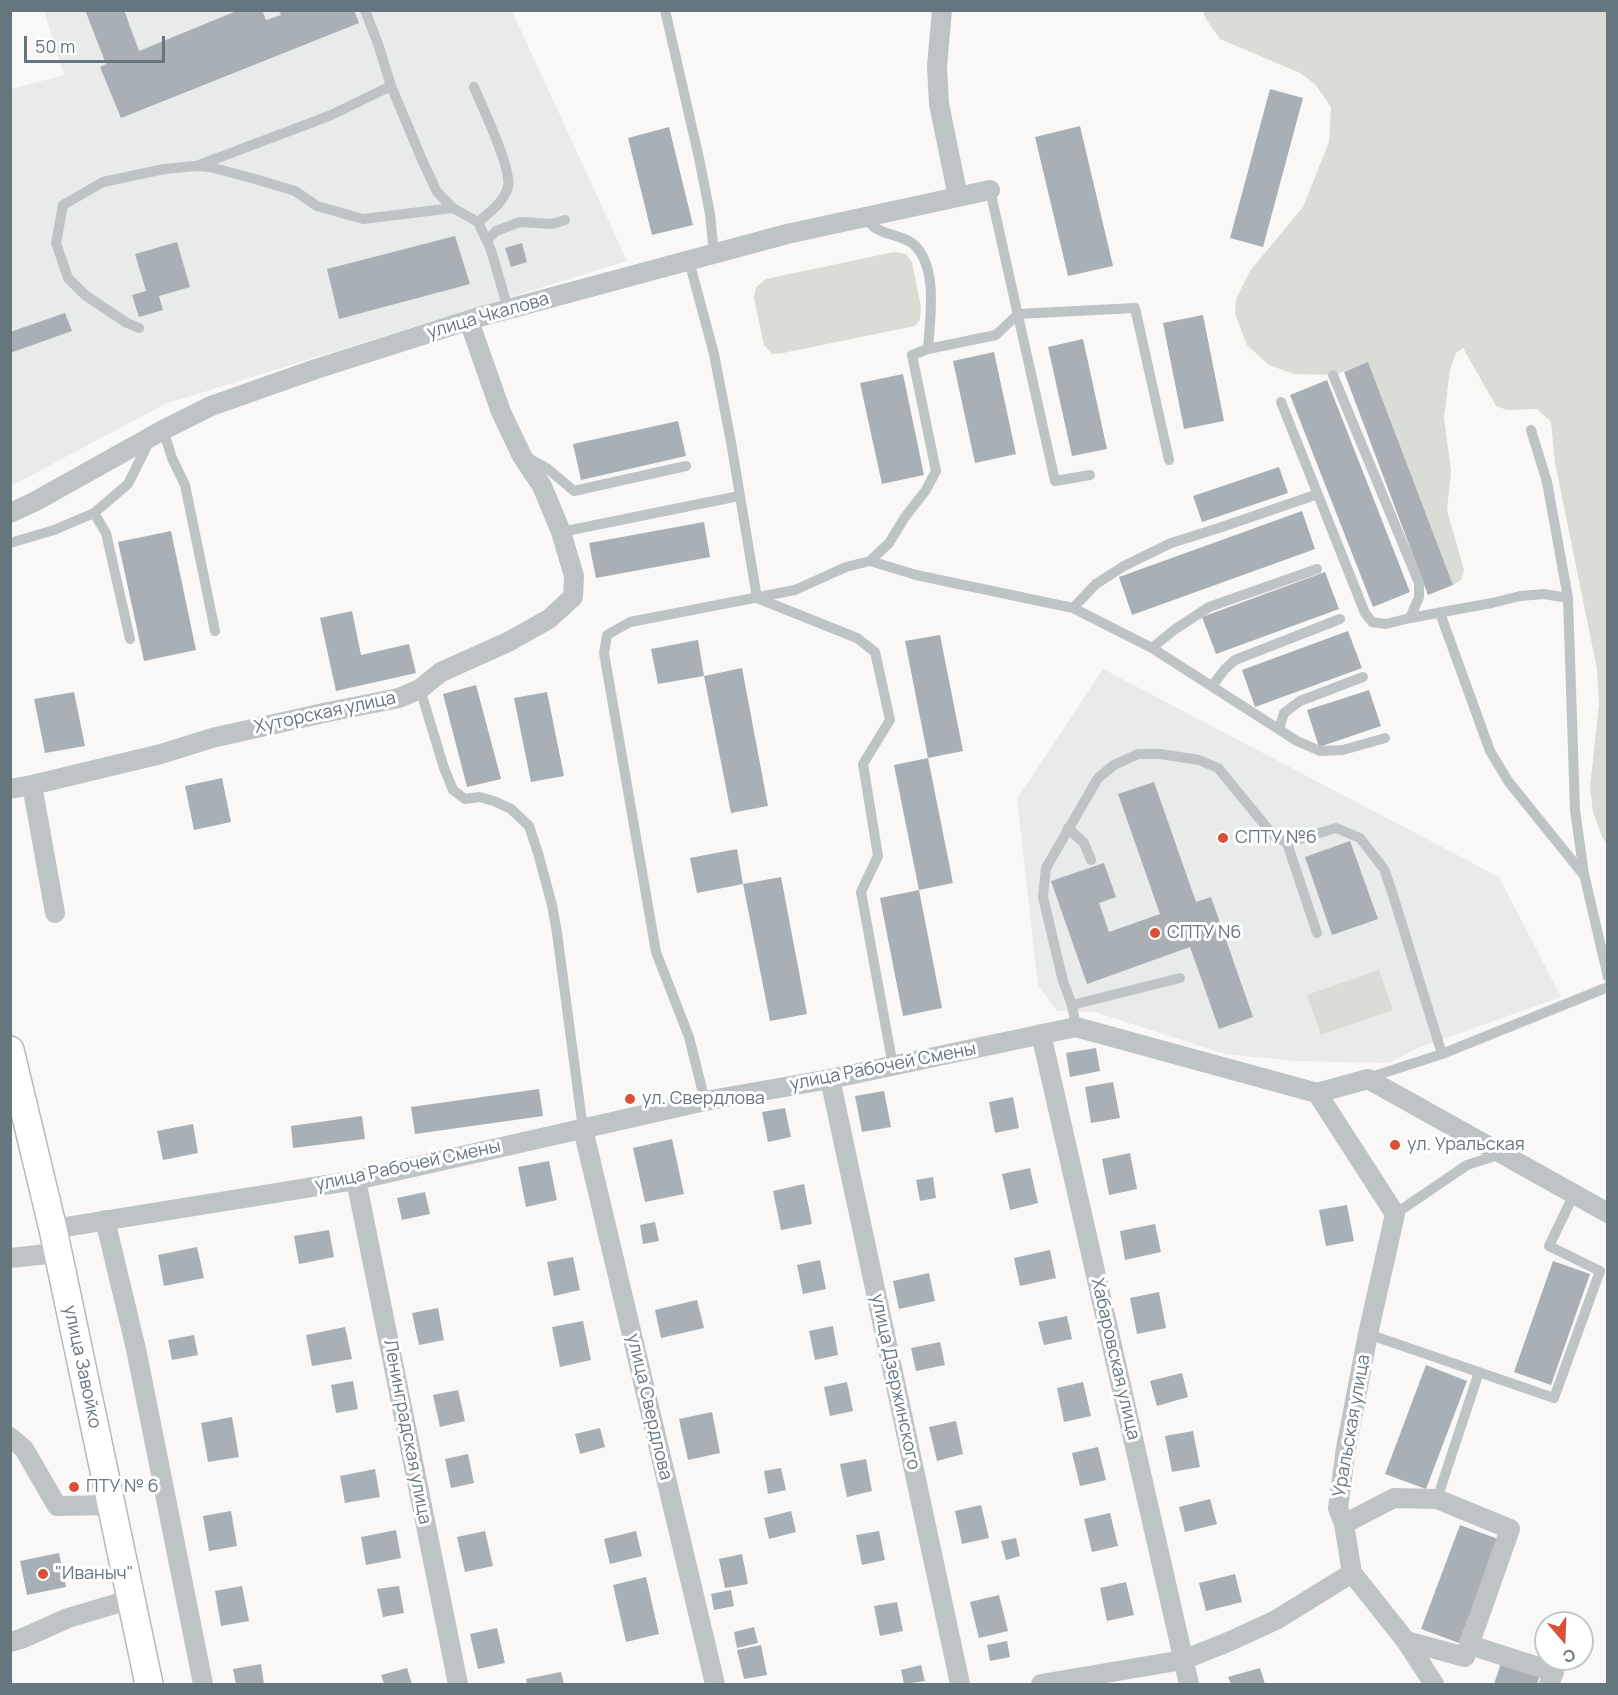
<!DOCTYPE html>
<html>
<head>
<meta charset="utf-8">
<style>
  body { margin:0 }
  #map { position:relative; width:1618px; height:1695px; overflow:hidden; background:#f9f8f6; font-family:Manrope,sans-serif }
  canvas { display:block }
  .frame { position:absolute; inset:0; border:12px solid #66767f; pointer-events:none }
  .north { position:absolute; left:1534px; top:1611px; width:60px; height:60px; box-sizing:border-box; background:#fff; border:2px solid #c2c8cc; border-radius:50%; rotate:161deg; font-size:16px; font-weight:700; line-height:24px; text-align:center; color:#66767f }
  .north::after { content:''; display:block; margin:auto; width:21px; height:27px; background:#d95036; clip-path:polygon(50% 0,100% 100%,50% 72%,0 100%) }
  .scale { position:absolute; left:24px; top:36px; width:141px; height:27px; box-sizing:border-box; border:3px solid #66767f; border-top:0; padding-left:8px; font-size:18px; line-height:21px; white-space:nowrap; color:#66767f; -webkit-text-stroke:4px #fff; paint-order:stroke }
</style>
</head>
<body>
<div id="map">
<canvas width="1618" height="1695"></canvas>
<div class="frame"></div>
<div class="north">С</div>
<div class="scale">50 m</div>
</div>
<script>
const context = document.querySelector('canvas').getContext('2d');
context.lineJoin = 'round';
function paint(path, color) { context.fillStyle = color; context.fill(path, 'evenodd'); }
function strokePath(path, color, width, dash) { context.strokeStyle = color; context.lineWidth = width; context.lineCap = dash ? 'butt' : 'round'; context.setLineDash(dash || []); context.stroke(path); }
function write(font, color, halo, rows, align = 'center') {
  context.font = font + ' Manrope,sans-serif'; context.lineWidth = 6; context.setLineDash([]); context.textBaseline = 'middle'; context.strokeStyle = halo; context.fillStyle = color; for (const [text, x, y, turn = 0] of rows) {
    context.save(); context.translate(x, y); context.rotate((+turn || 0) * Math.PI / 180); context.textAlign = isNaN(turn) ? turn : align; if (halo) context.strokeText(text, 0, 0); context.fillText(text, 0, 0); context.restore();
  }
}
const built = new Path2D(`
  M44 11H512L627 261 165 404 11 486V89L64 75Z
  M1103 669 1499 877 1561 997 1418 1048 1389 1063 1297 1061 1225 1054 1095 1012 1057 1011 1038 986 1017 799Z`);
const green = new Path2D(`
  M1203 11H1607V844L1602 837 1593 812 1590 787 1599 704 1597 669 1555 463 1551 422 1537 409 1507 410 1496 406 1463 348 1456 353 1450 370 1444 418 1451 471 1447 510 1464 570 1461 580 1453 585 1368 363 1333 375 1294 374 1269 365 1247 345 1235 314 1236 299 1250 271 1303 207 1329 142 1331 107 1315 84 1300 73 1220 39 1206 19Z
  M894 252 906 254 912 262 921 307 920 320 915 326 783 353 772 354 764 345 754 298 756 287 766 279Z
  M1379 970 1393 1010 1321 1035 1307 995Z`);
const building = new Path2D(`
  M85 10H124L139 51 239 10H262L266 20 281 15 279 10H354L359 23 121 118 100 67 106 64Z
  M1270 89 1303 98 1263 247 1230 238Z
  M1080 126 1113 266 1068 276 1035 137Z
  M669 127 693 225 652 235 628 138Z
  M455 236 470 284 339 319 327 269Z
  M177 242 190 287 159 296 163 310 139 317 132 295 146 291 135 254Z
  M522 243 527 262 511 267 505 248Z
  M65 313 72 331 10 353V332Z
  M1203 315 1224 421 1184 429 1163 323Z
  M1083 339 1107 449 1072 456 1048 347Z
  M994 352 1016 454 975 463 953 361Z
  M1368 362 1453 585 1428 595 1344 372Z
  M903 374 924 475 882 484 860 383Z
  M1327 380 1410 592 1373 607 1290 395Z
  M678 421 686 456 581 480 573 444Z
  M1279 467 1288 493 1202 522 1193 496Z
  M1302 511 1315 549 1132 615 1119 577Z
  M704 522 710 557 596 578 589 543Z
  M171 531 196 650 144 661 118 542Z
  M1325 572 1339 609 1216 654 1202 617Z
  M352 611 361 655 409 644 416 673 336 691 320 618Z
  M1348 631 1362 668 1255 707 1242 670Z
  M940 635 963 751 928 758 905 641Z
  M698 640 704 676 658 684 651 649Z
  M742 668 768 806 731 813 704 676Z
  M476 685 501 779 467 787 443 694Z
  M1369 690 1381 726 1319 747 1307 710Z
  M74 692 85 746 45 753 34 699Z
  M547 692 564 776 531 782 514 698Z
  M928 758 953 883 919 890 894 765Z
  M222 778 231 822 194 830 185 786Z
  M1154 782 1196 902 1211 897 1253 1017 1219 1029 1190 947 1087 984 1051 881 1104 863 1116 897 1099 903 1109 932 1160 914 1118 794Z
  M1350 841 1378 919 1332 935 1305 857Z
  M737 849 743 884 781 877 807 1014 770 1021 743 884 697 893 690 858Z
  M919 890 942 1008 903 1016 880 898Z
  M1096 1048 1100 1071 1070 1077 1066 1053Z
  M1113 1082 1120 1118 1091 1123 1085 1087Z
  M539 1089 543 1116 415 1134 411 1107Z
  M884 1091 891 1127 862 1132 855 1096Z
  M1013 1097 1019 1128 995 1133 989 1102Z
  M785 1108 791 1137 768 1142 762 1112Z
  M362 1116 365 1139 293 1148 291 1126Z
  M193 1124 198 1153 163 1160 157 1131Z
  M672 1139 684 1194 645 1202 633 1148Z
  M1130 1153 1137 1189 1109 1195 1102 1159Z
  M549 1161 557 1200 526 1207 518 1167Z
  M1030 1168 1038 1203 1010 1210 1002 1174Z
  M933 1177 936 1198 920 1201 916 1180Z
  M804 1184 812 1224 781 1230 773 1191Z
  M425 1192 430 1214 402 1220 397 1198Z
  M1347 1205 1354 1241 1326 1246 1319 1210Z
  M655 1222 659 1241 643 1244 640 1225Z
  M1155 1224 1161 1252 1125 1260 1120 1231Z
  M329 1230 334 1257 299 1264 294 1236Z
  M197 1247 204 1278 164 1286 158 1255Z
  M1050 1250 1056 1278 1020 1286 1014 1258Z
  M573 1257 580 1290 554 1296 547 1262Z
  M820 1260 826 1289 803 1294 797 1265Z
  M1553 1261 1590 1274 1551 1385 1514 1372Z
  M929 1273 935 1301 899 1309 893 1281Z
  M1159 1292 1166 1328 1137 1334 1130 1298Z
  M697 1300 704 1328 661 1338 655 1310Z
  M438 1308 444 1340 419 1345 412 1313Z
  M1067 1316 1072 1339 1044 1345 1038 1322Z
  M583 1321 591 1360 560 1367 552 1327Z
  M833 1326 838 1355 815 1360 809 1331Z
  M345 1327 352 1359 312 1366 306 1335Z
  M194 1335 198 1355 172 1360 168 1340Z
  M940 1342 945 1365 916 1371 911 1348Z
  M1426 1365 1467 1381 1426 1489 1385 1474Z
  M1182 1373 1188 1397 1157 1406 1150 1381Z
  M353 1381 358 1409 336 1413 331 1385Z
  M847 1382 853 1411 830 1416 824 1387Z
  M1083 1382 1091 1416 1064 1422 1057 1388Z
  M458 1390 465 1421 440 1427 433 1395Z
  M712 1412 720 1453 688 1460 679 1419Z
  M232 1417 239 1457 208 1462 201 1423Z
  M956 1421 963 1454 937 1461 929 1427Z
  M600 1428 605 1447 580 1454 575 1434Z
  M1193 1431 1200 1467 1172 1472 1165 1436Z
  M1098 1447 1106 1480 1080 1486 1072 1453Z
  M468 1454 474 1483 451 1488 445 1459Z
  M866 1459 872 1491 847 1497 840 1464Z
  M781 1468 786 1490 768 1494 764 1471Z
  M375 1469 380 1497 345 1503 340 1476Z
  M1210 1499 1217 1524 1185 1532 1179 1507Z
  M981 1505 989 1538 962 1544 955 1511Z
  M231 1511 237 1546 209 1551 203 1516Z
  M791 1511 796 1532 769 1539 764 1518Z
  M1110 1513 1118 1546 1092 1552 1084 1519Z
  M1460 1525 1498 1539 1459 1643 1421 1629Z
  M396 1530 401 1558 366 1565 361 1537Z
  M485 1531 493 1566 465 1572 457 1537Z
  M636 1531 642 1556 610 1564 604 1539Z
  M879 1531 885 1560 862 1565 856 1535Z
  M1016 1538 1020 1556 1006 1560 1001 1541Z
  M59 1553 66 1587 27 1595 20 1561Z
  M742 1554 748 1584 725 1588 719 1559Z
  M1235 1574 1242 1602 1206 1611 1199 1583Z
  M646 1577 659 1634 626 1642 613 1585Z
  M1126 1582 1134 1615 1107 1621 1100 1588Z
  M242 1586 249 1621 221 1626 215 1591Z
  M399 1586 404 1613 383 1617 377 1589Z
  M731 1590 734 1606 714 1610 711 1594Z
  M999 1595 1008 1631 979 1638 970 1602Z
  M897 1602 903 1631 880 1636 874 1606Z
  M754 1627 758 1643 737 1648 734 1632Z
  M497 1628 505 1663 478 1669 470 1634Z
  M1007 1641 1010 1657 990 1661 987 1645Z
  M761 1645 767 1675 744 1679 737 1650Z
  M1502 1660 1541 1673 1537 1684H1494Z
  M261 1664 264 1684H236L233 1669Z
  M921 1665 925 1681 904 1684 901 1670Z
  M407 1668 412 1684H384L381 1675Z
  M1260 1668 1265 1684H1231L1228 1677Z
  M561 1672 564 1684H527L526 1679Z`);
const service = new Path2D(`
  M365 10 378 44 391 86 423 162 437 192 453 208
  M665 10 699 158 710 214 714 254
  M474 87C482 107 512 168 508 187 504 202 489 213 478 222
  M199 165 329 116 391 86
  M990 190 1055 481 1090 475
  M864 217C867 220 870 224 874 227 884 235 901 235 912 243 939 265 930 318 928 349L996 335 1018 314 1135 308 1169 460
  M487 240 496 231 520 222 552 224 565 220
  M689 261 714 354 731 442 757 598 857 638 875 652 890 720 863 764 878 856 861 892 893 1066
  M139 328 127 323 85 295 68 278 56 243 63 205 103 182 164 169 196 166 210 167 255 179 295 191 317 206 363 219 453 208 478 222 491 250 508 309
  M1333 375 1419 583V597L1410 618
  M1281 402 1365 613 1372 622 1386 624 1410 618 1492 603 1520 596 1544 594 1568 598
  M163 430 172 458 185 485 215 631
  M1531 430 1547 482 1568 598 1575 810 1584 874 1608 977
  M528 458 548 469 574 491 686 466
  M94 513 106 533 130 639
  M561 532 739 496
  M10 543 54 530 94 513 128 484 150 440
  M870 561 916 575 1073 608 1152 648 1297 741 1320 751 1343 750 1385 738
  M1073 608 1096 584 1124 566 1171 543 1219 528 1318 494
  M1440 613 1490 751 1508 781 1583 874
  M1152 648 1174 630 1209 607 1317 569
  M1212 686 1225 669 1235 660 1340 619
  M420 689 444 768 453 790 465 799 479 797 494 801 511 809 529 826 538 853 552 905 557 933 583 1129
  M1279 729 1284 713 1300 701 1363 677
  M1068 828 1084 843 1091 860
  M1317 933 1287 843 1336 828 1360 838 1384 869 1392 892 1442 1054
  M1072 1005 1180 978
  M1076 1027 1072 1005 1063 981 1043 897 1046 868 1098 778 1114 765 1138 754H1160L1199 760 1218 768 1273 835 1287 843
  M1368 1078 1442 1054 1608 987
  M705 1101 689 1037 656 952 604 653 607 635 630 622 795 590 846 567 870 561 889 543 905 517 926 490 936 471 912 355 928 349
  M1395 1214 1467 1165 1501 1154
  M1368 1334 1554 1398 1600 1271 1549 1246 1574 1194
  M1437 1499 1479 1372`);
const minor = new Path2D(`
  M942 10 937 66 939 104 958 197
  M10 513 34 502 163 430 211 406 316 369 479 317 787 234 990 190
  M10 789 32 785
  M55 913 32 785 161 754 212 738 328 712 399 698 420 689 441 672 508 642 549 619 573 597 574 576 561 532 542 486 522 456 501 412 469 321
  M1041 1034 1189 1684
  M830 1079 960 1684
  M1317 1093 1395 1214 1368 1334 1346 1448 1338 1508 1344 1524 1352 1573 1406 1641 1434 1684
  M583 1129 715 1684
  M356 1180 458 1684
  M105 1220 136 1349 203 1684
  M53 1229 356 1180 705 1101 830 1079 1076 1027 1317 1093 1368 1079 1608 1213
  M10 1258 57 1253
  M10 1437 24 1449 57 1506 111 1505
  M1344 1524 1394 1498 1437 1499 1510 1529 1465 1657 1406 1641
  M10 1642 21 1639 68 1618 132 1599
  M1470 1645 1554 1672 1549 1684
  M1041 1684 1183 1660 1228 1642 1276 1620 1352 1573`);
const secondary = new Path2D(`
  M10 1050 53 1229 149 1684`);
const markers = [
  [1223,838,6,"#d95036"],
  [1155,933,6,"#d95036"],
  [630,1099,6,"#d95036"],
  [1395,1145,6,"#d95036"],
  [74,1487,6,"#d95036"],
  [43,1574,6,"#d95036"]
];
const streetNames = [
  ["улица Чкалова",488,316,-16],
  ["Хуторская улица",325,713,-12],
  ["улица Рабочей Смены",883,1067,-11],
  ["улица Рабочей Смены",408,1166,-12],
  ["Хабаровская улица",1115,1359,77],
  ["улица Завойко",82,1367,78],
  ["улица Дзержинского",895,1382,78],
  ["улица Свердлова",649,1407,77],
  ["Уральская улица",1352,1426,-80],
  ["Ленинградская улица",407,1432,79]
];
const poiNames = [
  ["СПТУ №6",1235,838],
  ["СПТУ N6",1167,933],
  ["ул. Свердлова",642,1099],
  ["ул. Уральская",1407,1145],
  ["ПТУ № 6",86,1487],
  ["\"Иваныч\"",55,1574]
];
paint(built, '#e9eaea');
paint(green, '#d9ddd6');
paint(building, '#a8b0b5');
strokePath(secondary, '#b3b9bd', 30);
strokePath(service, '#bec3c6', 10);
strokePath(minor, '#bec3c6', 20);
strokePath(secondary, '#fff', 27);
for (const [x, y, r, color] of markers) { const dot = new Path2D(); dot.arc(x, y, r, 0, 2 * Math.PI); context.fillStyle = color; context.fill(dot); strokePath(dot, '#fff', 2); }
write('18px', '#66767f', '#fff', streetNames);
write('18px', '#66767f', '#fff', poiNames, 'left');
</script>
</body>
</html>
